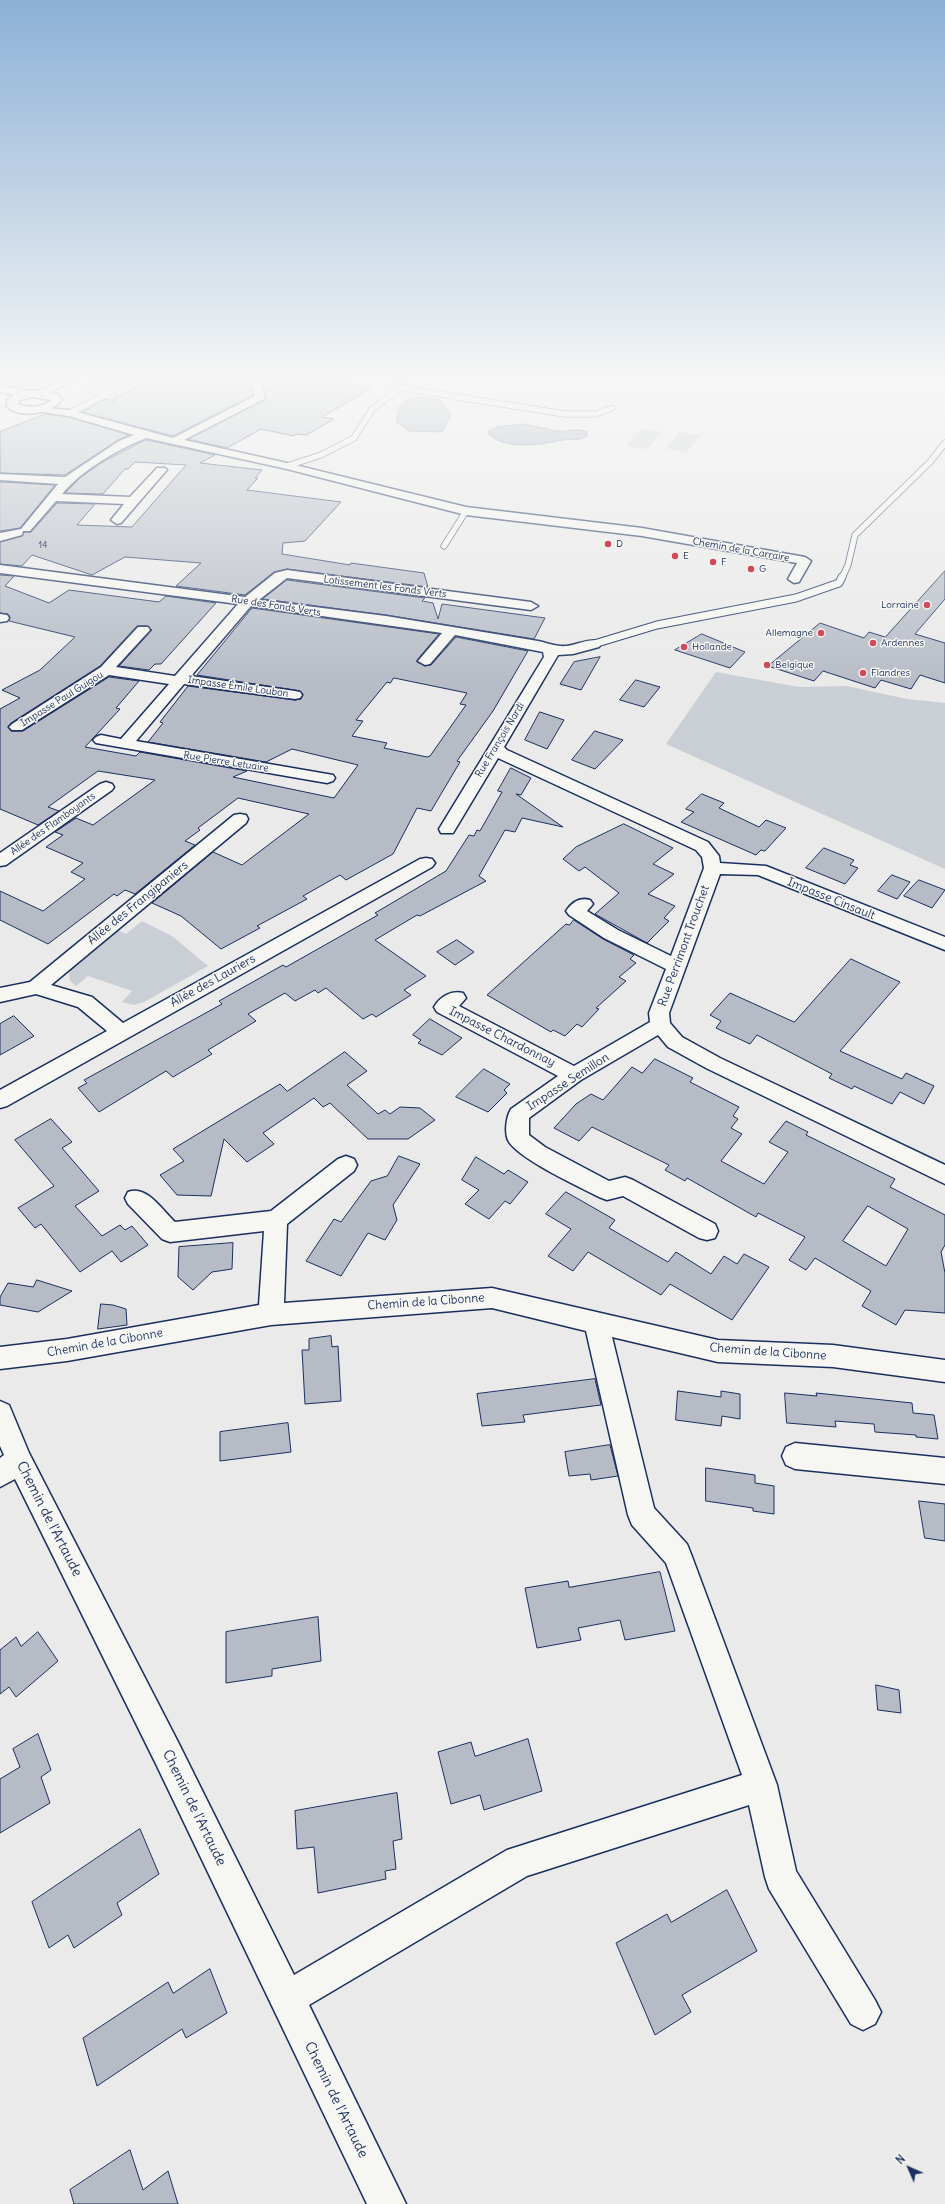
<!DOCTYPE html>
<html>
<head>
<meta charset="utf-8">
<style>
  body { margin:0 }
  #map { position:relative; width:945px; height:2204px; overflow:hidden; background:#e9eae9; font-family:Delius,sans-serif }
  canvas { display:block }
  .north { position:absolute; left:889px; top:2148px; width:40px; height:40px; -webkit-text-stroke:3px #f6f6f2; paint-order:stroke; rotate:315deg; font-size:11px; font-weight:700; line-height:16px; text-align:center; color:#1b2f5e }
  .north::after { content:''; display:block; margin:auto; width:14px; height:18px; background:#1b2f5e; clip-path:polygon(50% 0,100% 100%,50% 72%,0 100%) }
</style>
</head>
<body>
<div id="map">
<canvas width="945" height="2204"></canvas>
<div class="north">N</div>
</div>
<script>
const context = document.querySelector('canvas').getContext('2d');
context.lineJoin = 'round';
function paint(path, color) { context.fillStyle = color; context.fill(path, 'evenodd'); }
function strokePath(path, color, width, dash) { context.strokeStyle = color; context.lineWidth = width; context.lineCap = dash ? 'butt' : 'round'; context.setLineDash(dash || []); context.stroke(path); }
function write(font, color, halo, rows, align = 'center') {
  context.font = font + ' Delius,sans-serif'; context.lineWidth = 3; context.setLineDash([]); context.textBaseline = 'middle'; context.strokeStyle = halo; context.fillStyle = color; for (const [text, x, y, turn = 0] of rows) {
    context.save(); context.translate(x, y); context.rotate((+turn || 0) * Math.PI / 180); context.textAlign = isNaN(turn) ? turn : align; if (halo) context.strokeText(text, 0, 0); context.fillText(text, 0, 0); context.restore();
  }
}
const built = new Path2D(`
  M96 379H188L115 420 72 407 75 396Z`);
const green = new Path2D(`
  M0 379H66C43 391 25 391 0 385Z
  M641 429 662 432 647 449 626 446Z
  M680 432 701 435 687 452 666 448Z
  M716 672 799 687 847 686 907 699 945 703V869L666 744Z
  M142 921 172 936 208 966 144 1002 134 1005 122 1002 132 991 88 976 76 986 70 981 69 974 72 966 115 929 126 934Z`);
const water = new Path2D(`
  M424 397 440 400 451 415 442 432 409 431 396 422 400 405 409 399Z
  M522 424C535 425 547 430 559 431 570 432 576 427 587 432V436C580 441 572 439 563 440 543 444 505 451 489 434V431L497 427Z`);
const building = new Path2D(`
  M157 379H249L253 395 173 436 82 412 106 399 115 401V398Z
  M262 379H323L370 389 322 417 334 419 306 435 296 434 294 436 261 429 227 448 188 439 265 400 266 397Z
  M46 414 69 417 129 435 118 440 65 475 0 473V432Z
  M146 440 215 455 200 463 262 470 255 478H258L247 490 341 502 305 541 283 543 282 554 350 565 351 563 424 573 428 587 287 569 274 572 245 595 176 586 201 563 125 557 92 575 32 555 22 566 0 564V542L22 536 24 532H31L57 503 95 504 77 525 132 527 186 465 135 462 128 469H125L103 494 65 493 80 478 101 463Z
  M0 482 55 485 20 528 0 531Z
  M945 571V599L915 634 945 643V683L920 675 911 689 881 680 875 688 823 671 814 681 768 666 820 623 864 638 869 632 885 637Z
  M0 575 14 576 5 586 49 603 69 590 159 602 166 596 216 603 161 664H155L149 670 119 666 152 630 148 626H137L100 666 11 723 8 727 11 731H23L109 677 139 681 116 708 120 709 85 747 136 756 140 752 247 771 233 777 334 798 358 765 292 749 266 762 148 742 163 723 160 722 188 686 295 700 301 699 303 694 300 691 197 675 252 608 439 634 417 660V662L425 666 431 665 456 637 528 651 493 711 457 761 460 762 431 811 417 808 393 854 346 880 340 875 303 896 307 899 257 926 260 928 221 949 181 916 152 903 213 852 242 865 309 814 238 798 198 828 200 830 185 841 195 845 135 894 125 890 117 896 114 894 48 944 0 920V891L43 911 85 879 71 872 83 863 46 847 63 835 55 832 76 818 93 825 155 780 98 771 48 807 59 811 38 825 0 809V709L20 698 2 690 40 670 75 637 9 621 10 617 8 614 0 613ZM394 678 467 693 460 704 466 705 430 756 427 757 384 748 387 743 352 736 363 721 356 720 387 682 390 683Z
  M287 580 425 598 422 601 433 603 438 619 442 604 545 618 534 639 386 615 263 599Z
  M702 634 745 652 730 668 675 650Z
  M600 657 581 690 560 684 574 662Z
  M636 680 660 687 644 707 620 700Z
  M540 712 564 720 547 749 525 740Z
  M595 731 623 740 595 769 572 760Z
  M511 768 531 778 521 795 516 794 563 827 522 818 515 832 505 830 479 876 486 881 420 916 417 915 375 940 426 976 404 990 411 995 376 1017 372 1014 363 1019 326 988 318 993 315 990 295 1001 285 993 248 1014 256 1021 208 1050 212 1054 173 1077 166 1071 99 1112 78 1088 87 1083 84 1080 222 1004 219 1001 283 965 286 967 378 915 375 913 446 871 469 835 474 836 477 830 480 831 502 792 498 791Z
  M702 794 724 803 719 808 759 827 766 820 786 828 765 851 761 850 756 855 681 822 694 812 686 809Z
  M624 824 673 848 653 864 674 874 648 894 675 906 664 918 669 921 647 943 595 914 619 893 585 867 579 871 563 859 576 847Z
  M824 848 854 860 850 865 858 868 845 884 806 868Z
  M892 875 910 882 897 899 878 891Z
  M919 880 945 890 932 908 904 896Z
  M574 920 603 939 634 955 630 959 636 963 619 977 626 981 596 1008 599 1009 582 1027 577 1024 565 1036 553 1030 551 1032 487 995 566 924 569 925Z
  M457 940 474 952 455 965 437 952Z
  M851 959 900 982 840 1051 902 1079 906 1073 934 1086 924 1104 900 1092 892 1104 854 1086 852 1089 829 1078 832 1074 757 1035 750 1044 716 1028 721 1021 710 1015 730 993 794 1022Z
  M14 1016 34 1036 0 1055V1024Z
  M430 1019 462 1038 442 1055 418 1043 421 1040 413 1035Z
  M345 1052 367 1071 347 1085 378 1114 385 1110 390 1114 400 1107 420 1108 435 1120 408 1139H368L330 1103 323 1107 314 1098 263 1133 274 1144 247 1162 224 1139 211 1196 177 1195 160 1175 184 1161 173 1149 280 1084 287 1091Z
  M655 1059 693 1078 690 1082 739 1107 733 1116 738 1119 731 1128 742 1134 721 1161 764 1184 788 1152 769 1142 786 1121 808 1132 806 1135 895 1179 890 1187 945 1215V1245L941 1252 945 1273V1313L905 1310 896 1325 862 1306 871 1291 815 1258 806 1270 789 1260 805 1237 758 1213 756 1217 687 1178 685 1181 665 1170 669 1165 592 1127 579 1141 554 1128 576 1104 591 1094 603 1100 632 1067 642 1073ZM868 1206 908 1229 886 1266 843 1241Z
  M484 1069 510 1084 504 1090 507 1093 488 1112 456 1097Z
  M51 1119 72 1142 62 1148 99 1191 75 1206 102 1236 120 1225 125 1230 132 1226 148 1245 121 1262 112 1251 80 1272 41 1224 35 1228 18 1208 54 1186 15 1140Z
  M399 1156 420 1164 393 1205 397 1220 385 1240 368 1233 341 1276 306 1261 334 1219 341 1222 371 1181 387 1176Z
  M476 1157 504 1174 508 1170 528 1182 510 1204 505 1201 489 1219 465 1204 479 1190 462 1180Z
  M566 1192 615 1220 609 1228 668 1262 676 1252 711 1274 724 1256 737 1264 744 1254 769 1267 732 1320 670 1284 661 1295 588 1252 573 1271 548 1256 571 1229 546 1214Z
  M233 1243 232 1269 212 1272 193 1290 178 1277 179 1247Z
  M37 1280 72 1291 38 1312 0 1305V1297L8 1283 33 1287Z
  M101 1304 113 1305 126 1309 127 1325 98 1329Z
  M331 1336 332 1347 338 1346 341 1401 305 1404 302 1350H309V1339Z
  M595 1379 601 1405 523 1415 525 1422 482 1426 477 1394Z
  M678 1391 721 1397V1391L740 1394V1419L722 1416 721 1426 676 1420Z
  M785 1393 817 1396 816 1393 912 1403 913 1413 934 1415 938 1439 916 1437V1435L875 1432 874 1424 835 1421 836 1427 787 1423Z
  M288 1423 291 1452 220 1461V1432Z
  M610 1445 618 1476 591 1480 590 1474 569 1476 565 1452Z
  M706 1468 755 1475V1483L774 1486V1514L753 1511V1508L706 1501Z
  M919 1501 945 1504V1541L925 1538Z
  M660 1572 675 1631 625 1640 620 1620 578 1628 581 1640 537 1648 525 1588 568 1581 569 1587Z
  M318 1617 321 1661 272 1669V1676L226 1683V1632Z
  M38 1632 58 1661 16 1697 9 1687 0 1694V1650L16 1637 21 1646Z
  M876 1685 899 1690 901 1713 878 1710Z
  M38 1734 51 1770 41 1777 50 1803 0 1833V1779L20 1767 13 1749Z
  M528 1739 542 1791 484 1810 480 1795 451 1804 438 1752 471 1742 475 1756Z
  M397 1793 402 1839 393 1841 396 1869 385 1871 386 1879 318 1893 314 1847 297 1849 295 1811Z
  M140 1829 159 1874 117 1903 122 1915 74 1948 68 1935 49 1948 32 1902Z
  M727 1890 757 1951 682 1995 691 2012 655 2035 616 1943 667 1914 671 1922Z
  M210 1969 227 2013 186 2038 182 2029 97 2086 83 2038 168 1982 173 1993Z
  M130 2150 143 2190 168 2171 178 2204H74L70 2190Z`);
const laneFar1 = new Path2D(`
  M401 388 565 414H595L612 408
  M70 413 133 380
  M287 466 321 455 354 438 373 408 401 388 405 379
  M444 546 466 511
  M842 578 848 565 855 535 930 462 945 443`);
const lane = new Path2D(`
  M594 644 657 625 796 598 839 583 842 577`);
const street = new Path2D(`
  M250 379H260L265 397 264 399 184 440 287 463 466 507 642 528 805 557 811 561 799 582 794 583 788 579 797 563 642 536 466 515 287 469 146 438C118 449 81 471 62 494L130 497 157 468H165L167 470 165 472 121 523 117 524 111 520 124 504 56 501 30 531H23L22 535 0 541V533L21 529 58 484 0 480V474L65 477 119 441 134 435 69 416 36 411V407L70 410 173 438 255 396Z
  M0 386 30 391 35 394 30 397 0 392Z
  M0 565 245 597 275 573 287 570 531 602 538 606 531 610 287 578 259 600 386 616 538 641C548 643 556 647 567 646 577 645 589 638 599 641L601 644 599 647 573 654 558 655 504 747 507 750 708 842 719 856 720 863 766 866 945 937V950L758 875 720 874 669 1013 670 1023 682 1037 720 1058 945 1165V1184L706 1068 668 1047 658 1035 581 1080 529 1118V1135L545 1147 609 1181 625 1177 633 1180 715 1224 718 1231 715 1238 707 1240 699 1238 623 1196 607 1200 599 1197C578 1186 521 1160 509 1142 504 1134 506 1117 511 1109L558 1076 437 1012 434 1007C440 997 451 990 463 993L466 998 459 1006 574 1066 650 1022 649 1013 666 969 604 938 569 915 566 911C572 902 580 897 590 900L593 904 587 911 618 930 671 956 704 868 702 857 696 850 498 758 453 833H441L439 829 544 657 543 652 455 635 430 664 425 665 418 661 442 633 251 606 191 676 295 691 300 692 302 695 300 698 295 699 184 684 136 741 333 775 335 778 333 781 327 783 96 743 93 740 96 737 101 735 121 739 169 684 109 675 22 730H12L9 727 12 724 101 667 138 627H148L150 630 116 667 175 676 238 604 0 573Z
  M0 614 7 615 9 618 7 621 0 622Z
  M106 782 112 784 114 787 112 790 6 865 0 866V853L100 784Z
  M240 814 246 815 248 819 246 823 51 985 92 997 123 1023 420 859 426 858 432 859 435 863 432 867 7 1106 0 1108V1090L107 1031 78 1007 36 994 0 1002V988L30 982 234 815Z
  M346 1156 354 1159 357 1165 354 1171 287 1224 284 1303 492 1288 718 1340 833 1345 945 1360V1382L833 1367 718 1362 612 1337 654 1508 687 1544 691 1554 777 1785 796 1871 875 2000 881 2012 875 2024 863 2030 851 2024 769 1889 765 1877 749 1805 527 1876 309 2005 406 2204H367L156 1764 15 1479 0 1487V1458L4 1455 0 1446V1401L9 1405 29 1453 178 1742 294 1975 507 1850 742 1775 666 1563 632 1525 628 1515 586 1331 492 1308 271 1325 67 1361 0 1369V1347L67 1339 259 1305 264 1231 170 1242 162 1239 128 1204 125 1198 128 1192C147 1185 162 1210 175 1222L271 1211 338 1159Z
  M795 1443 945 1458V1484L795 1469 786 1465 782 1456 786 1447Z`);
const primary = new Path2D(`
  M63 379H77L51 392 59 395 62 400C53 413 18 420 7 406V401C15 390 28 393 39 390 48 388 56 383 63 379ZM33 397 51 400C42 408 28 408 17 404L20 400Z`);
const markers = [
  [608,544,4,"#d1495b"],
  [675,556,4,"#d1495b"],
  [713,562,4,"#d1495b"],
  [751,569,4,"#d1495b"],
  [927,605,4,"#d1495b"],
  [821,633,4,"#d1495b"],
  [873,643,4,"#d1495b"],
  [684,647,4,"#d1495b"],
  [767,665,4,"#d1495b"],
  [863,673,4,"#d1495b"]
];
const farNumbernames = [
  ["14",43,545]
];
const farPoinames = [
  ["D",616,544],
  ["E",683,556],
  ["F",721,562],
  ["G",759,569],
  ["Lorraine",919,605,"right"],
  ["Allemagne",813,633,"right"],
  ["Ardennes",881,643],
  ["Hollande",692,647],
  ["Belgique",775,665],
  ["Flandres",871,673]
];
const farStreetnames = [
  ["Chemin de la Carraire",741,550,10],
  ["Lotissement les Fonds Verts",385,587,7],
  ["Rue des Fonds Verts",276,606,9],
  ["Impasse Émile Loubon",238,687,8],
  ["Impasse Paul Guigou",62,699,-32],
  ["Rue François Nardi",500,740,-59],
  ["Rue Pierre Letuaire",226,762,9],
  ["Allée des Flamboyants",53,824,-35]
];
const streetNames = [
  ["Impasse Cinsault",831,899,22],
  ["Allée des Frangipaniers",138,903,-39],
  ["Rue Perrimont Trouchet",684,946,-70],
  ["Allée des Lauriers",213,981,-29],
  ["Impasse Chardonnay",502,1037,27],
  ["Impasse Semillon",568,1082,-33],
  ["Chemin de la Cibonne",426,1302,-4],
  ["Chemin de la Cibonne",105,1343,-10],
  ["Chemin de la Cibonne",768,1352,4]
];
const nearStreetnames = [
  ["Chemin de l'Artaude",49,1519,63],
  ["Chemin de l'Artaude",194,1808,64],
  ["Chemin de l'Artaude",336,2100,64]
];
paint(built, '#dadcde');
paint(green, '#caced5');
paint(water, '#a2aaba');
strokePath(water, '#6c7995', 1);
paint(building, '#b6bbc6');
strokePath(building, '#1b2f5e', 1);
strokePath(laneFar1, '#1b2f5e', 7);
strokePath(lane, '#1b2f5e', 9);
strokePath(street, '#1b2f5e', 3);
strokePath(primary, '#1b2f5e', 3);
strokePath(laneFar1, '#f6f6f2', 5.5);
strokePath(lane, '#f6f6f2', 7);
paint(street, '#f6f6f2');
paint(primary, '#f6f6f2');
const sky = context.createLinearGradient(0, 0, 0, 688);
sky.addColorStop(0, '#8cb0d6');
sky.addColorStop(0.55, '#f5f6f5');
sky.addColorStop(1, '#f5f6f500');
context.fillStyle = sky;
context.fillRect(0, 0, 945, 688);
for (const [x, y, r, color] of markers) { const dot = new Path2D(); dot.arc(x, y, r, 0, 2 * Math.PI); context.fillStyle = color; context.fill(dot); strokePath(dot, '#f6f6f2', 1.5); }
write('9px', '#425278', null, farNumbernames);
write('10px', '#1b2f5e', '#f6f6f2', farPoinames, 'left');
write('10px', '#1b2f5e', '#f6f6f2', farStreetnames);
write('12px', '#1b2f5e', '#f6f6f2', streetNames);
write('14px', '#1b2f5e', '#f6f6f2', nearStreetnames);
</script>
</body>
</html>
